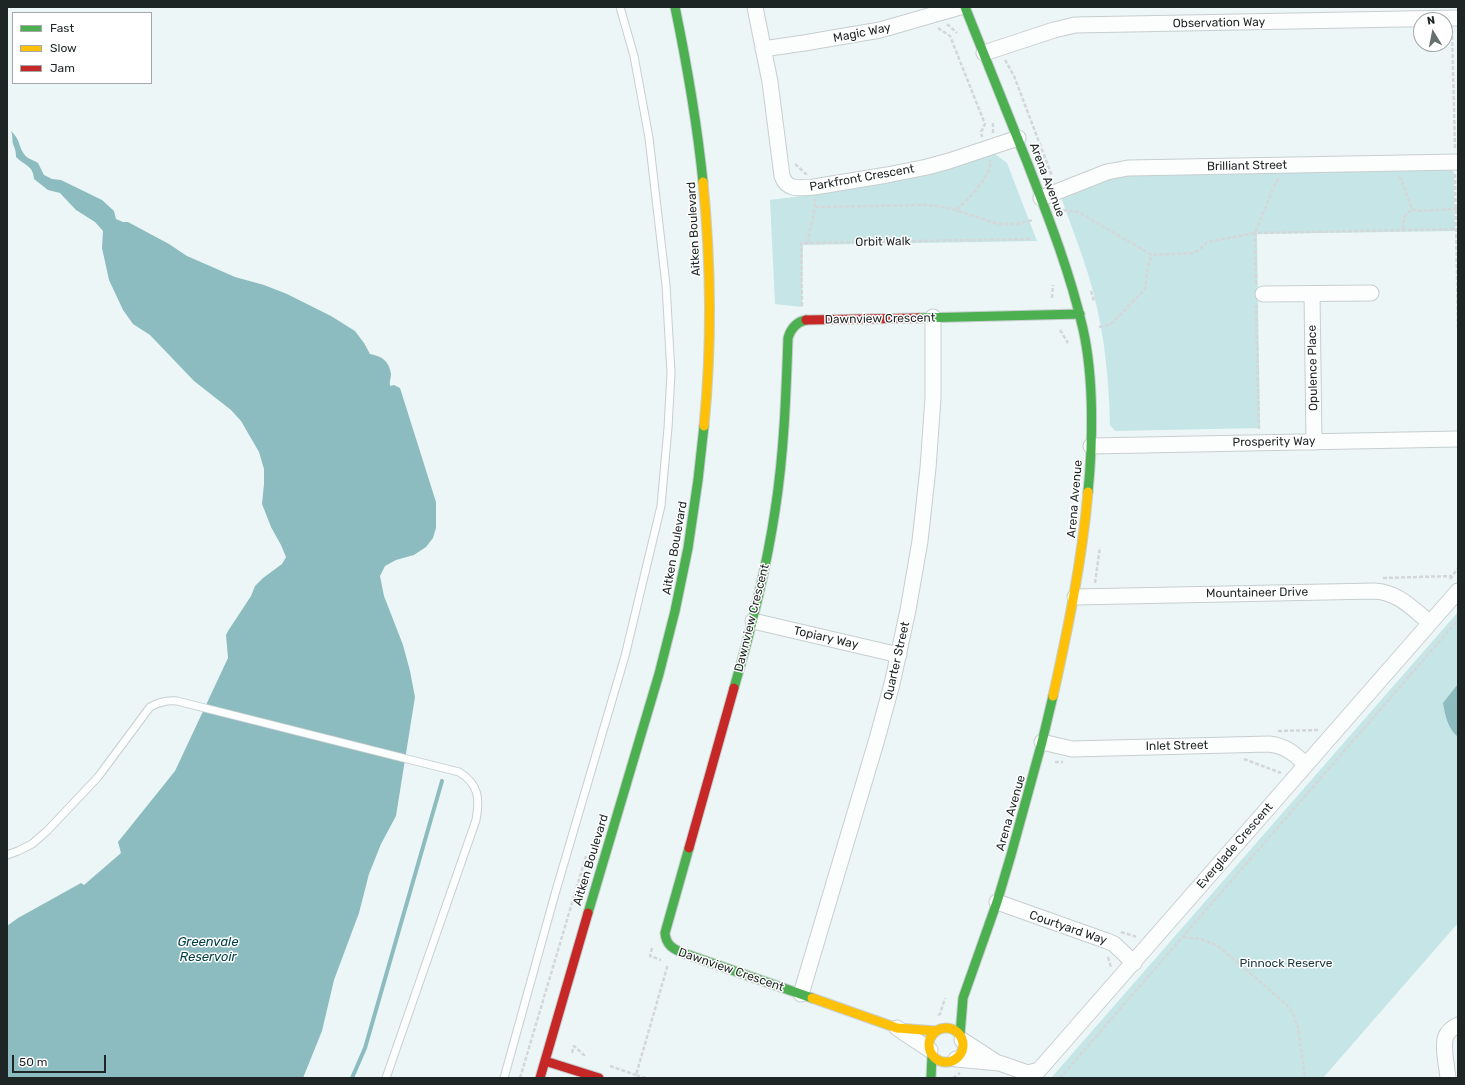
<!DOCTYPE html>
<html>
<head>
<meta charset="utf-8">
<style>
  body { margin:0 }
  #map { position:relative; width:1465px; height:1085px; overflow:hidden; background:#ecf6f7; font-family:Rubik,sans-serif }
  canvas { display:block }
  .frame { position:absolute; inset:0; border:8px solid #1e2525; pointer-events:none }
  .legend { position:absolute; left:12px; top:12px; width:140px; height:72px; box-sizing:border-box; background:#fff; border:1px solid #a5a8a8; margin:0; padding:5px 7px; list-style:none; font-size:12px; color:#1e2525 }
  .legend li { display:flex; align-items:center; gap:8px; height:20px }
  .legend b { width:20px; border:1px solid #a5a8a8 }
  .north { position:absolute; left:1413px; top:12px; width:40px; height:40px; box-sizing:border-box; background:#fff; border:1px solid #a5a8a8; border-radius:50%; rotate:350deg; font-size:11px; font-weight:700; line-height:16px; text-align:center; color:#1e2525 }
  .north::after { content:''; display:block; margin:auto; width:14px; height:18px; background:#666e6e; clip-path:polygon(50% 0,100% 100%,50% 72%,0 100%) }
  .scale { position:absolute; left:12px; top:1055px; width:94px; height:18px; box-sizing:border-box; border:2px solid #1e2525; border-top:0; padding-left:5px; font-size:12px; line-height:14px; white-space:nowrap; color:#1e2525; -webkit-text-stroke:3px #fff; paint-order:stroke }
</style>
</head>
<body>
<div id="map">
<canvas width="1465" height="1085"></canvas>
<div class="frame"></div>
<ul class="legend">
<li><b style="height:5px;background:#4caf50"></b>Fast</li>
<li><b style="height:5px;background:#ffc107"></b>Slow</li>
<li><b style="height:5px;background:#c62828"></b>Jam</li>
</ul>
<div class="north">N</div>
<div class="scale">50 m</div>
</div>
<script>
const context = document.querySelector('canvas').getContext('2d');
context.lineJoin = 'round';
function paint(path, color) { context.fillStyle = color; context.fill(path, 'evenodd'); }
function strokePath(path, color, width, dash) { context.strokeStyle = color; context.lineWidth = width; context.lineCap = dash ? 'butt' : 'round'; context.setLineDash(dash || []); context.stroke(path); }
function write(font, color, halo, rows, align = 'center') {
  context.font = font + ' Rubik,sans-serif'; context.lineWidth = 3; context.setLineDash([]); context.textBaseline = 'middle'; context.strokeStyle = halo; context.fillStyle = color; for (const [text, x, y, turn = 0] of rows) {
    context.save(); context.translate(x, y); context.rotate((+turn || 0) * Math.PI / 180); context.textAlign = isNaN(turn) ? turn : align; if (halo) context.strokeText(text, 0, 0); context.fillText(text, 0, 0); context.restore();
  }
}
const green = new Path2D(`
  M995 154 1007 163 1037 241 803 245 802 307 775 304 770 200C807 195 845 191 882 184 920 176 958 166 995 154Z
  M1448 170 1453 171 1454 173 1455 231 1257 234 1260 428 1115 431 1110 425C1109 381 1105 338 1094 295 1086 263 1073 231 1062 200L1063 197 1115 177 1125 176Z
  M1458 612V923L1323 1078H1051Z`);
const water = new Path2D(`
  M11 131C21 141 18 145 24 154 27 159 34 160 38 163L44 175 52 179 61 180 102 200 114 211 116 219 123 222H128L169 244 187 256 210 266 235 277 264 285 287 294 331 316 355 331 364 343 370 354C382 356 389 361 391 374 391 378 389 382 390 386L394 385 400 388 436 502V528L433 538 426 547 414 555 396 560 385 566 380 576 384 596 403 645 410 671 415 697 396 816 381 844 369 874 359 913 334 980 322 1031 303 1078H7V926L18 918 81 883 84 885 121 853 118 842 175 771 228 658 226 635 228 631 251 596 255 586 263 578 282 564 286 557 281 545 271 527 262 504 264 484V469L259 452 241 421 231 410 194 381 150 335 133 324 123 310 109 280 102 248 103 231 95 222 76 210 60 193 48 190 34 179C33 165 25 166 16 157 16 151 15 149 13 144 12 140 13 136 11 131Z
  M1458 684V737C1448 729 1445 715 1443 703Z`);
const stream = new Path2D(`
  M352 1078 365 1048 442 781`);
const path = new Path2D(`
  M947 24 957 33
  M938 28 950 36 985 124 981 132 982 137
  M1452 30 1455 149
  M1005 60 1014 76 1052 176
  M993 123V134
  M795 164 806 174 808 173
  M1455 174 1458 328
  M1398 177 1401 179 1412 209
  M815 207 928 205 949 208 998 224H1017L1033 220
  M1412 209 1417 211 1458 209
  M957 210C967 199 993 176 990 160
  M1063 210 1078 212 1152 255 1193 253 1199 250 1207 242 1255 233 1276 182 1280 178
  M1403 229 1404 217 1412 209
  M808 243C809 228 816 214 815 199
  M1256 284 1255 233 1456 229
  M1091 291 1094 301
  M1052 298 1053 285
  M1256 305 1259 429
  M802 306 801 243 1030 239
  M1099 327 1109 325 1112 323 1145 289 1148 266 1152 255
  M1060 330 1068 343
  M1383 578 1452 576
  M1450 579 1458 568
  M1095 583 1100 547
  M1278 731 1318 730
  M1244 759 1281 773
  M1055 762H1063
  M1121 932 1137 937
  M1183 937 1201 939 1218 946 1285 1003 1293 1013 1298 1027 1305 1078
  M652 948 650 956 661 960
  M1108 957 1111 967
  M938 1015 940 1014 945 998
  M572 1053 574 1046 585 1056
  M610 1066 636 1075
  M520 1078 586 856
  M646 1078 636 1075 668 964
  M953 1078 960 1073
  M1060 1078 1458 620`);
const lane = new Path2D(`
  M7 855 18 851 32 844 47 831 98 777 150 707C159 702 167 700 177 701L459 772C479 784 480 799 476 820L386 1078
  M504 1078 555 894 625 656 661 506 668 428 671 373 666 285 649 138 634 56 620 7`);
const street = new Path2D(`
  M755 7 770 82 782 176C787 191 801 188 814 187L887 175 927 167 949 161 1018 138
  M763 49 804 43 880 30 960 7
  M984 53 1054 30 1075 25 1458 18
  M1041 198 1107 172 1128 168 1458 162
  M1263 294 1371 293
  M1312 294 1314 442
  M1091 446 1458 439
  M1075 597 1375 591C1399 593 1412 608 1430 623
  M753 621 899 655
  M1042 742 1072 749 1269 744C1286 746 1295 754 1306 765
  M997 902 1107 941 1114 944 1134 963
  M801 994 877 739 892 684 908 610 920 541 928 468 933 398V317
  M897 1028 930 1050
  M962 1040 996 1062
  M956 1059 999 1063 1028 1073 1039 1070 1458 591
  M1448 1078C1447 1067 1442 1046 1446 1036 1448 1031 1454 1027 1458 1025`);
const fast = new Path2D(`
  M675 7C687 65 697 123 703 182
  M965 7C986 59 1006 110 1027 162 1048 216 1070 272 1083 329 1094 378 1093 442 1088 492
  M919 318 1080 314
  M734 688C751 630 766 571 775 511 784 454 786 396 788 338 791 328 796 322 806 320
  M689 848 665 933C666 945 673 949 683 953L812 998
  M588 913 659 674 675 611 688 548 698 480 704 426
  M960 1035 963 998 997 902 1011 855 1042 742 1053 696
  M931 1078 932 1055`);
const slow = new Path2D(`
  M703 182C711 263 712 345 704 426
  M1053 696C1068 629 1082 561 1088 492
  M812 998 897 1028 936 1031
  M929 1045a17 17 0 1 1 34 0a17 17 0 1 1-34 0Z`);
const jam = new Path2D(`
  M806 320 919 318
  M689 848 734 688
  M545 1061 599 1078
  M540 1078 588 913`);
const streetNames = [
  ["Observation Way",1219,23,-1],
  ["Magic Way",862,33,-11],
  ["Brilliant Street",1247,166,-1],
  ["Parkfront Crescent",862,178,-10],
  ["Arena Avenue",1047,180,69],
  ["Aitken Boulevard",694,229,-93],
  ["Orbit Walk",883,242,-1],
  ["Dawnview Crescent",880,319,-1],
  ["Opulence Place",1313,368,-91],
  ["Prosperity Way",1274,442,-1],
  ["Arena Avenue",1075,499,-85],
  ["Aitken Boulevard",675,548,-80],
  ["Mountaineer Drive",1257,593,-1],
  ["Dawnview Crescent",752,618,-76],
  ["Topiary Way",826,638,13],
  ["Quarter Street",897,661,-77],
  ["Inlet Street",1177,746,-1],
  ["Arena Avenue",1011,813,-74],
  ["Everglade Crescent",1235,846,-49],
  ["Aitken Boulevard",591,860,-73],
  ["Courtyard Way",1068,928,19],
  ["Dawnview Crescent",731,970,19]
];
const parkNames = [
  ["Pinnock Reserve",1286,964]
];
const waterNames = [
  ["Greenvale",208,942],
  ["Reservoir",208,957]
];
paint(green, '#c6e5e7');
paint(water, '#8cbcbf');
strokePath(stream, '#8cbcbf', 4);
strokePath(lane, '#c7cecf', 9);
strokePath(street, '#c7cecf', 17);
strokePath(fast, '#c7cecf', 11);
strokePath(slow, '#c7cecf', 11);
strokePath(jam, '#c7cecf', 11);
strokePath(path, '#d4d7d8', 2.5, [4, 2]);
strokePath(lane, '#fcfefe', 7);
strokePath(street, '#fcfefe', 15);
strokePath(fast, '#4caf50', 9);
strokePath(slow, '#ffc107', 9);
strokePath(jam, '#c62828', 9);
write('12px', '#1e2525', '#fff', streetNames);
write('12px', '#19393c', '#fff', parkNames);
write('italic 13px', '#014145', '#fff', waterNames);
</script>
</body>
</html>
